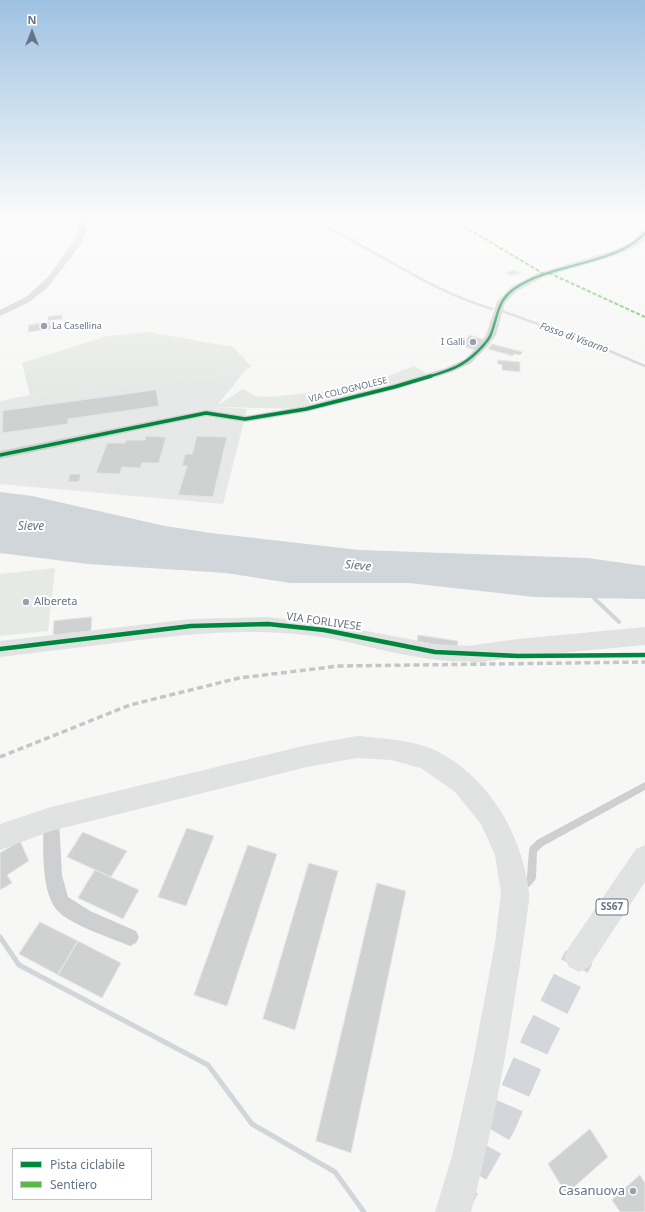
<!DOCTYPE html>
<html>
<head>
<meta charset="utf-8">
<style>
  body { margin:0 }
  #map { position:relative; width:645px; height:1212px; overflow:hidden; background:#f7f7f6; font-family:"Noto Sans",sans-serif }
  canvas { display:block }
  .legend { position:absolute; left:12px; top:1148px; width:140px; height:52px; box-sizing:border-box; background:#fff; border:1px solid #c2c7cf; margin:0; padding:5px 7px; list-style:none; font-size:12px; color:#677386 }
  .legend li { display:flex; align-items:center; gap:8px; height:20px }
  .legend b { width:20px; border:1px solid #c2c7cf }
  .north { position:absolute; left:12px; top:12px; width:40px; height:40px; -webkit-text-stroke:3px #fff; paint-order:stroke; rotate:0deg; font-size:11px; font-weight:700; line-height:16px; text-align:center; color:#677386 }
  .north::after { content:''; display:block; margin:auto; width:14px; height:18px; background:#677386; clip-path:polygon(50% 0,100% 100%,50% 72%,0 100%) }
</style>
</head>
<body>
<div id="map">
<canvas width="645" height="1212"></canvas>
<ul class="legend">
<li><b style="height:5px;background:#00873e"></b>Pista ciclabile</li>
<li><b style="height:5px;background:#58b947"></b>Sentiero</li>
</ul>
<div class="north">N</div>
</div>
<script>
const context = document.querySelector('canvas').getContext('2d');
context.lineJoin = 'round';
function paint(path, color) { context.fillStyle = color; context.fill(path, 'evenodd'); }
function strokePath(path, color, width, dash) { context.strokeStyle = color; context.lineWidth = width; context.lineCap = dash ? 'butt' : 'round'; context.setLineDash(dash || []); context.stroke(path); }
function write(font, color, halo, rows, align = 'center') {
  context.font = font + ' "Noto Sans",sans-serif'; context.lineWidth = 4; context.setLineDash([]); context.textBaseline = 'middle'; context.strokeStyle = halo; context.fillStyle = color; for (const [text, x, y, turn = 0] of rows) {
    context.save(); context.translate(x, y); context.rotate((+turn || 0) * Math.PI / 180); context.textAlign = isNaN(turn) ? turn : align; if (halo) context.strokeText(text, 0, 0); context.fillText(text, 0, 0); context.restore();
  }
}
const built = new Path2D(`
  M243 373 216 407 247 409 223 504 0 484V401L30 395Z`);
const green = new Path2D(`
  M148 332 233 347 251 366 243 373 30 395 22 363 108 336Z
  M414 366 430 375 306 409 215 407 243 389 255 396 269 397 338 390 380 379Z
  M55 568 48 631 0 636V574Z`);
const water = new Path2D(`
  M0 492 32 496 165 526 211 533 359 550 587 558 645 566V599L534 597 409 583H290L226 573 88 564 0 553Z`);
const streamFar2 = new Path2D(`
  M304 217C369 244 424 289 492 309
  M502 311 598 346 645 366`);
const streamFar1 = new Path2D(`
  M594 598 619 622`);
const stream = new Path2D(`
  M0 937 19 965 208 1065 252 1124 335 1172 364 1212`);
const building = new Path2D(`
  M514 270 520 273 512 276 506 273Z
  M62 315V319L48 321V317Z
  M50 322V325L59 324V328L28 332 29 325Z
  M470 335 485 340 475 350 460 345Z
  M492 344 523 352 520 355 514 354 513 356 488 349Z
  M498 360 520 362V372L502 370V365L498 364Z
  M156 390 159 406 68 419V424L2 433 3 411Z
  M146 436 166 437 159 463H142L140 468 122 467 120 474 96 473 107 443H125L126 440H145Z
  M197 436 227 437 213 497 178 495 187 466H182L185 454H192Z
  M70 474H81L79 482H68Z
  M92 617 91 631 53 635 54 621Z
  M418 635 458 641 457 651 417 645Z
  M187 828 214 836 186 906 158 897Z
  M83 832 127 851 111 877 67 857Z
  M20 841 29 861 7 875 12 883 0 890V853Z
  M248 845 277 854 227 1006 194 995Z
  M309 863 338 871 295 1030 263 1019Z
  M95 870 139 890 123 919 78 898Z
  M377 883 406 891 351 1153 316 1141Z
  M40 922 78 941 58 975 19 954Z
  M78 941 121 963 102 998 58 975Z
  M590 1129 608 1157 566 1194 548 1164Z
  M640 1175 645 1183V1212H620L612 1200Z`);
const primaryTunnel = new Path2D(`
  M450 1212 501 1124 537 1041 579 957`);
const lane = new Path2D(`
  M645 782V790L543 846 537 852 536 878C533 884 527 889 521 892L518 890 516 887 518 884 527 876 529 850 530 847 537 840Z`);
const street = new Path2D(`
  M80 217H88L86 233 81 244 48 287 28 303 0 316V310L26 297 49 276 76 238Z
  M642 231H645V238L639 245 621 254 544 277 517 291 505 303 496 335 487 347 471 363 452 372 397 389 306 412 245 422 206 416 0 459V451L206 410 245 416 306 406 391 385 446 368 465 359 481 343 486 335 497 302 511 287 538 273 615 250 633 241Z
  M51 811 57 814 59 819 62 875 68 897 90 911 136 931 139 937 136 943 130 946C112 938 67 924 56 909 40 888 44 845 43 819L45 814Z`);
const secondary = new Path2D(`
  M268 617 324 623 435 644 474 646 481 649 483 654 481 659C452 669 370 647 338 640 266 626 195 633 123 642 82 647 41 652 0 657V641L191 619Z`);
const primary = new Path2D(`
  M645 627V645L518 657 474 663 466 660 463 654 466 648 474 645 518 639Z
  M357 736C382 738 414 740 437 751 489 778 522 834 529 892 530 901 527 912 526 922 522 953 517 983 512 1014 502 1081 488 1147 471 1212H435L452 1156 473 1061 495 943 501 893 495 855 481 824 455 792 421 768 391 760 357 758 307 767 51 831 0 850V824L51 807 307 745Z
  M645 845V882L589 967 579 972 569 967 564 957 569 947 636 849Z`);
const rail = new Path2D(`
  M0 757 130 705 239 678 339 666 645 662`);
const quiet = new Path2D(`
  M448 217 544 274
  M549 273 645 317`);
const cyclewayFar2 = new Path2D(`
  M428 377C450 370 462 367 478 351 483 346 489 340 491 334 498 316 497 301 514 289 552 262 615 266 645 233`);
const cyclewayFar1 = new Path2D(`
  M0 455 206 413 245 419 306 409 394 387 431 376`);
const cycleway = new Path2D(`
  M0 649 191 626 268 624 324 630 435 652 518 656 645 655`);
const markers = [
  [44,326,4,"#99a1ad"],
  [473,342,4,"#99a1ad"],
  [26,602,4,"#99a1ad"],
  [633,1191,4,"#99a1ad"]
];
const farPoinames = [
  ["La Casellina",52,326],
  ["I Galli",465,342,"right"]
];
const farStreetnames = [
  ["VIA COLOGNOLESE",348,390,-14]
];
const farWaternames = [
  ["Fosso di Visarno",574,338,20]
];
const shields = [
  [612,907,32]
];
const shieldNames = [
  ["SS67",612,907]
];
const poiNames = [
  ["Albereta",34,602]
];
const streetNames = [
  ["VIA FORLIVESE",324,622,8]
];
const waterNames = [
  ["Sieve",31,527],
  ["Sieve",358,566,5]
];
const nearPoinames = [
  ["Casanuova",625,1191]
];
paint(built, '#e7e8e8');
paint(green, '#e6eae4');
paint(water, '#d0d6da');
strokePath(streamFar2, '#d0d6da', 2.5);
strokePath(streamFar1, '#d0d6da', 4);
strokePath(stream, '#d0d6da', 5);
paint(building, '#d0d2d2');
strokePath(building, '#e6e6e6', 1);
strokePath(primaryTunnel, '#d3d6da', 30, [30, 16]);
paint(lane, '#cecfd1');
paint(street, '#cecfd1');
paint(secondary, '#e1e2e2');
paint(primary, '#e1e2e2');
strokePath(rail, '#c5c6c6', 3.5, [6, 3.5]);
strokePath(quiet, '#58b947', 2, [4, 2]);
strokePath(cyclewayFar2, '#00873e', 2.5);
strokePath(cyclewayFar1, '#00873e', 3.5);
strokePath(cycleway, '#00873e', 4.5);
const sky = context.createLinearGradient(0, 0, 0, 387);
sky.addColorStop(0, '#9ec2e2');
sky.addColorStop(0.56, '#fbfbfb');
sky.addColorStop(1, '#fbfbfb00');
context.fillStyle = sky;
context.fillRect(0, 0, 645, 387);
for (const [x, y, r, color] of markers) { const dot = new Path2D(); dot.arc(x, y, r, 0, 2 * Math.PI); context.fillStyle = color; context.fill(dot); strokePath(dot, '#fff', 1.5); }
write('9px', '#677386', '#fff', farPoinames, 'left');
write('9px', '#677386', '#fff', farStreetnames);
write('italic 10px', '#637482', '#fff', farWaternames);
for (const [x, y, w] of shields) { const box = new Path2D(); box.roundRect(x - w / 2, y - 8, w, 16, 3); context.fillStyle = '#fff'; context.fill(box); strokePath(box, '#677386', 1); }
write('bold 10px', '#677386', null, shieldNames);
write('11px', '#677386', '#fff', poiNames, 'left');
write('11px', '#677386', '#fff', streetNames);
write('italic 12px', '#637482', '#fff', waterNames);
write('13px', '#677386', '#fff', nearPoinames, 'right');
</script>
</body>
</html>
